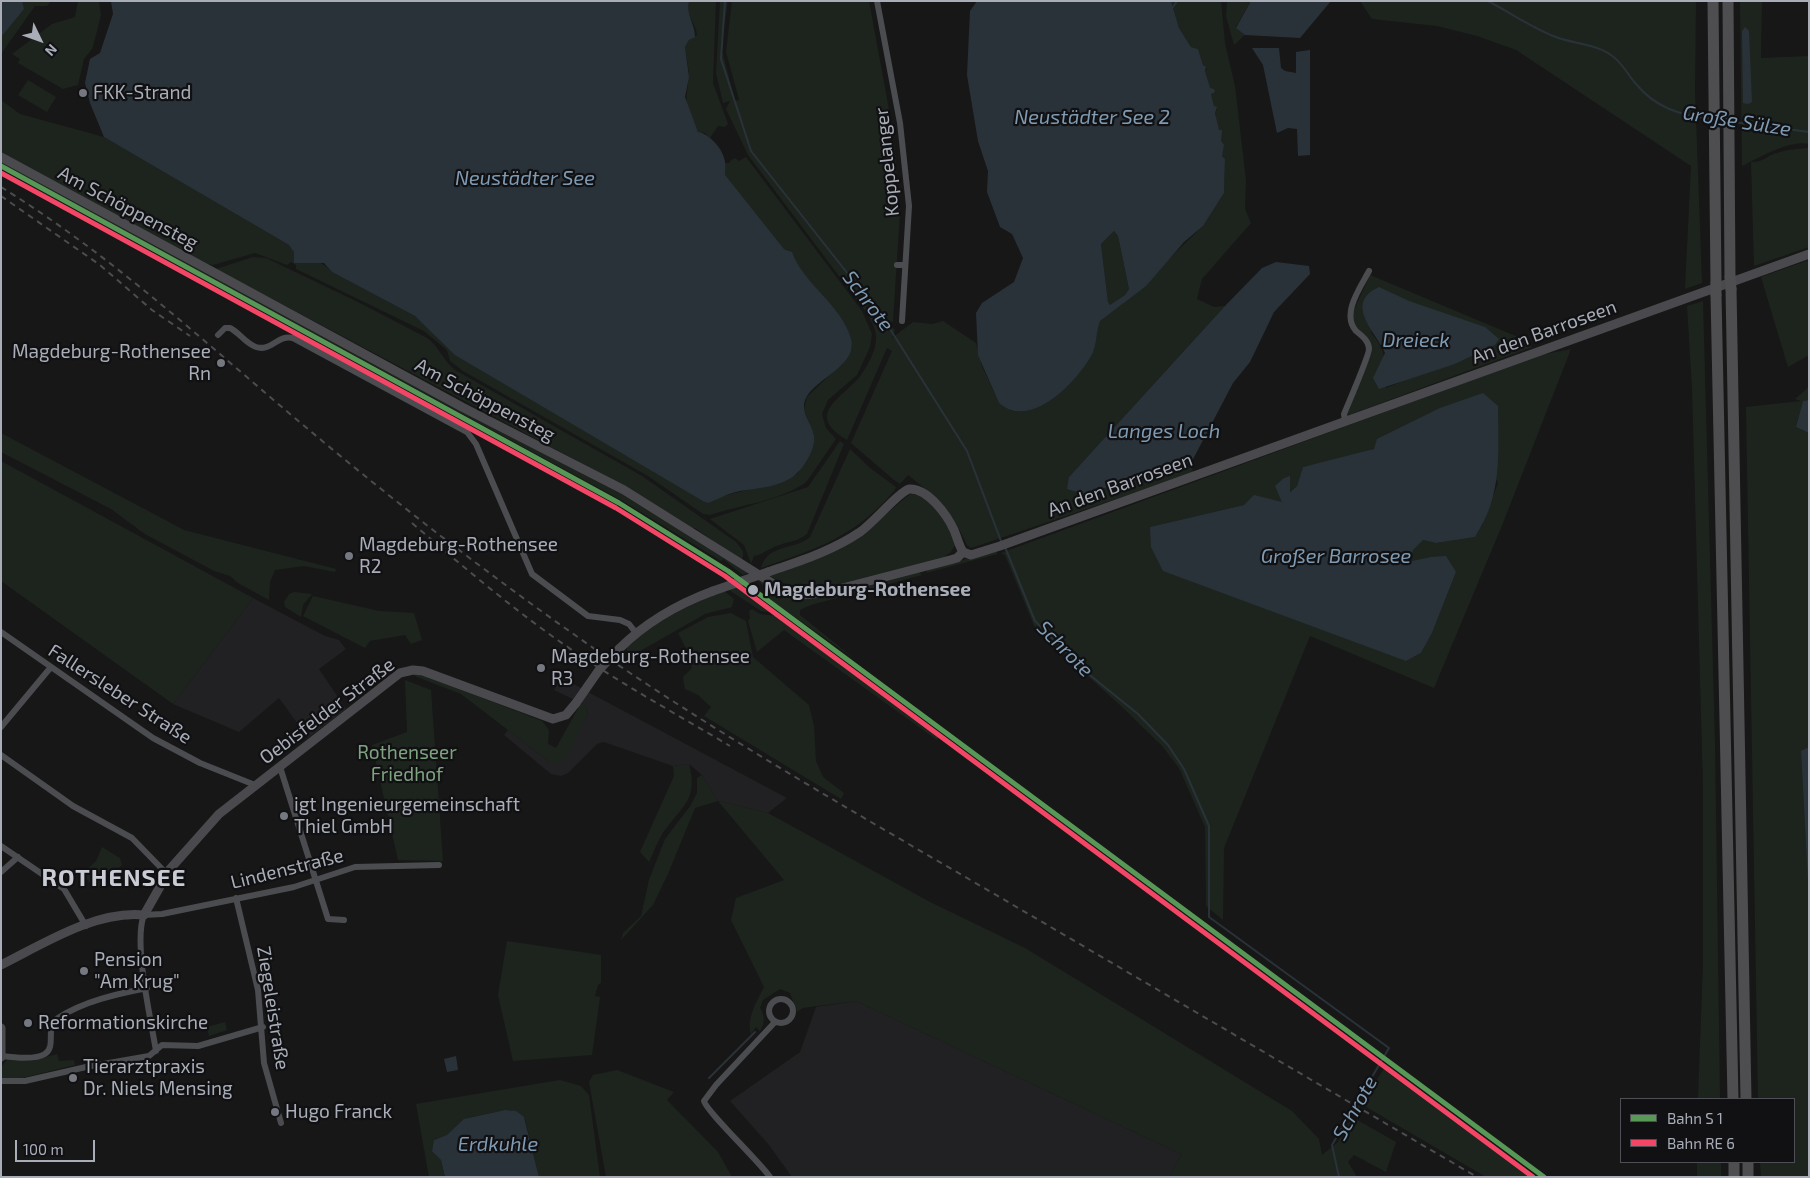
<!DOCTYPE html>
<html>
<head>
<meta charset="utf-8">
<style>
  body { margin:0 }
  #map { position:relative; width:1810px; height:1178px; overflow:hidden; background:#171717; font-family:"Exo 2",sans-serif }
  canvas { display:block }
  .frame { position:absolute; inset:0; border:2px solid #a8adb8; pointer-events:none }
  .legend { position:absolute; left:1620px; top:1098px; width:175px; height:65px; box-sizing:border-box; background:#111113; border:1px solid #4d4f55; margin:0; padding:6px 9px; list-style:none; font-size:15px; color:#a8adb8 }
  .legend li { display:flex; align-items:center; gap:10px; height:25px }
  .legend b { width:25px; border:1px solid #4d4f55 }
  .north { position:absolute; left:15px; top:15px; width:50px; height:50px; -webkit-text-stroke:4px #111113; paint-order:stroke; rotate:132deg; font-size:14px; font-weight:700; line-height:20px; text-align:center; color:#a8adb8 }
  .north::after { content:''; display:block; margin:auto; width:18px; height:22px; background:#a8adb8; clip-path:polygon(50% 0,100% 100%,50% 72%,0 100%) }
  .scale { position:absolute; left:15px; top:1140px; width:80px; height:22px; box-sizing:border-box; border:2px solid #a8adb8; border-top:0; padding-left:6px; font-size:15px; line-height:18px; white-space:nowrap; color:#a8adb8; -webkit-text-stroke:4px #111113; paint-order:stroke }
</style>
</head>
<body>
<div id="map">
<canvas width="1810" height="1178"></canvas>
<div class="frame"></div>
<ul class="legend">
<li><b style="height:6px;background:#579857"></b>Bahn S 1</li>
<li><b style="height:6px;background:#f34667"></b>Bahn RE 6</li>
</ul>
<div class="north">N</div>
<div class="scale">100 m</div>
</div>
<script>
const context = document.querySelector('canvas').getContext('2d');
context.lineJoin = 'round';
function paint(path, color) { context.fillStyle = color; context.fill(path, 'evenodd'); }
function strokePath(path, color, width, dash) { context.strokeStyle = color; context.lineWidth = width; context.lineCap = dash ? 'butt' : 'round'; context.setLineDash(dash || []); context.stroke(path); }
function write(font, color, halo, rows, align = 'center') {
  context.font = font + ' "Exo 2",sans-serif'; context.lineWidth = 4.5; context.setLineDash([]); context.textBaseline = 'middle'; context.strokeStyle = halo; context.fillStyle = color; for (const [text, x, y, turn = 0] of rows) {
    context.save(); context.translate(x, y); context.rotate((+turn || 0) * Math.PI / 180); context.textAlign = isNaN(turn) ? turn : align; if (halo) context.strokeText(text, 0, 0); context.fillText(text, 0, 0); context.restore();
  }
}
const built = new Path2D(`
  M253 598 325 636 339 640 346 649 319 669 346 709 308 738 279 698 239 732 173 704Z
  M561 677 590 693 787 798 768 813 718 801 702 775 689 764 673 766 604 742 597 744 568 773 561 776 551 774 504 735 508 730 551 763 578 731 588 714 585 705 554 690Z
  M856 1001 1181 1154 1170 1177H792L769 1145 730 1101 800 1052 816 1007Z`);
const green = new Path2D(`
  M1 1H51L47 6H35L1 54Z
  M78 1H99L101 15 95 39 92 49 84 59 78 85 63 89 18 63 20 59 12 54 52 24 75 17Z
  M689 1H716L713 83 728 124 725 127 718 126 710 138 705 133 698 132 686 103 689 72 685 47 689 40 697 35C696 22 686 19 689 1Z
  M720 1H728L721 47 735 101 739 100 740 103 726 52 732 1H869L893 131 886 133 888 142H894L900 213 893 321 890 324 895 330 892 338 913 322 932 324 943 321 976 343 982 366 999 403C1031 432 1079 379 1092 352 1097 343 1094 331 1099 322 1104 316 1113 310 1120 306L1203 226 1224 193 1225 159 1222 156 1215 112 1217 110 1214 106 1205 71 1207 69 1203 65 1198 49 1191 47 1179 28 1171 1H1221L1225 43 1235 86 1246 180 1245 209 1251 223 1202 279 1197 299 1214 307 1225 306 1069 477 1084 494 1191 463 1193 473 971 548 967 545C951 509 938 499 908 475L900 484 894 480 851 443 892 351 887 348 847 440C809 417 833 403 855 382 864 373 877 351 876 337 876 328 870 319 866 312L748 155 726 109 730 101 723 103 716 73Z
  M1227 1H1251L1236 27 1245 35 1234 45 1226 16Z
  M1360 1H1696L1695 90 1702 283 1685 289 1691 166 1516 50 1477 36 1437 26 1372 19Z
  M1740 1H1762L1761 58 1809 56V144C1791 139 1758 158 1742 166Z
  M28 80 56 97 47 112 18 95Z
  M1 100 20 114 104 137 289 245C300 259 319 257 332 272L415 316 430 329 723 496 787 480 798 473 813 445 814 437 804 409 807 397 839 366 852 347 845 324 799 269 789 250 784 249 724 175 725 163H730V161L735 158 739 161 746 157 862 311 872 334 870 347 857 375 828 400 822 414 826 428 836 439 807 481C785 500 739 505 710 515L703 514 648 476 463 371 450 361 447 350 424 331 296 269V265L291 262 287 265 255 253 213 265 208 264 1 152Z
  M1809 148V247L1754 266 1751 162C1765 162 1765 156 1777 153 1787 149 1798 149 1809 148Z
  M1 160 533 448 588 474 625 494 750 572 743 575 723 559 721 561 621 500 1 164Z
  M1114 231 1118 236 1129 289 1125 295 1110 305 1108 302 1101 244Z
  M253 257 266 258 356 301 427 338C439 346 443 361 455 370L642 476 736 542 743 551V557L741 560 695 528H691L600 473 216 269Z
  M1809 260V355L1788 367 1761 277Z
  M1370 275 1525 340 1532 347 1346 416 1372 351 1353 324 1352 314ZM1379 288 1495 345 1455 364 1420 374 1386 388C1385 364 1388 352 1371 333Z
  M1703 301 1715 743 1720 1099H1698L1703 964V786L1692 388 1687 306Z
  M1571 349 1503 523 1434 688 1310 636 1224 848 1223 920 1206 906 1205 827 1179 768 1162 746 1121 706 1035 628 1005 555 1001 553 1540 355ZM1453 404 1498 483 1482 526 1475 537 1436 543 1423 540 1413 550 1411 561 1431 557 1456 572 1432 633 1421 653 1406 661 1150 527 1244 505 1283 502 1284 478 1290 477 1289 492 1297 486 1303 467C1323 462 1358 457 1375 448 1402 434 1423 413 1453 404Z
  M1809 387V400L1803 401 1796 427 1809 433V747L1801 752 1809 894V1177H1761L1760 1162H1794V1099H1758L1746 407 1801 401 1795 399Z
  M1 433 184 530 336 569 335 572 304 566 275 570 270 582 269 600 238 583 230 576 214 571 145 534 111 509 1 452Z
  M840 441 844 444 807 534C797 542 786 542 776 546 768 549 762 555 754 556L751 564 744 545 710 519 808 487Z
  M850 449 870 468 896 487 894 491C855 537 816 549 761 568 768 543 794 551 810 537Z
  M1 461 253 598 173 704 1 581Z
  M910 494C934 494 948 526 956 544L951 552 944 557 820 589 800 590 768 576 862 534Z
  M997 551V554L926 573 928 569Z
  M918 571 922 575 811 605 800 610V615L856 660 765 596 774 595 775 592 769 591 757 580 806 598H814Z
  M739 586 775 611V613L761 611 729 590Z
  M724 591 734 599 732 607 705 614 635 654 627 655V647C657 620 687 606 724 591Z
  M294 592 312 594 303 605 301 617 285 607 284 602 289 594Z
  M313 596 379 611 414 613 422 640 411 644 405 635 370 641 365 648 303 616Z
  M752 609 760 614 776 616 805 636 804 638 808 642 810 640 940 735 937 740 784 630 757 652 748 621 750 618 749 611Z
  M731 613 746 621 753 657 809 705 814 726 816 761 823 777 844 793 841 799 704 716 711 707 698 695 685 689 683 677 692 668 686 648 678 633 708 617Z
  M416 672 542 721 549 730 548 744 556 748 581 703 585 705 588 714 566 758 559 763H551L461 694 417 677 414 675Z
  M405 680 431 690 443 861 398 860 372 745 407 732Z
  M689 764C698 799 684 804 665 830 658 839 654 852 649 862L640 852 674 776 673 766Z
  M702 775 718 801 768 813 930 902 1025 948 1292 1111 1319 1139 1322 1155 1338 1142 1352 1117 1396 1142 1386 1172 1354 1155 1348 1162 1357 1177H1170L1181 1154 856 1001 803 1008 797 1012 790 993 780 989 763 1000 760 1008C765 1016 765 1023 760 1031L756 1027 751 1034C746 1019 757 1001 764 987L731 920 736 898 784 880 718 801 695 808 668 874 653 905 621 940 623 933 641 916 649 880 665 839 691 805 697 793V778Z
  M102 847 120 858 122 865 97 888 81 875 96 861Z
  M507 941 601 955V983L598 985 595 996 600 997 592 1055 513 1061 498 995Z
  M225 1022 227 1030 209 1036 207 1027Z
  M57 1054 59 1061 74 1060 75 1065 18 1079H1V1067L7 1060 32 1061Z
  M1385 1067 1523 1169 1533 1177H1486L1361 1104Z
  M617 1070 674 1092 667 1100 718 1152 732 1177H606L589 1082 593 1075Z
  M560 1080 581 1086 589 1095 600 1177H539L525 1119 511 1110H505L468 1118 446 1136 435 1139 432 1150 441 1160 445 1177H429L416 1104Z
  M1697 1162H1721V1177H1697Z`);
const water = new Path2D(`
  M1 1H22L24 9 1 37Z
  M111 1H689C686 16 695 23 695 37L689 40 685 47 689 77 685 97 698 132C708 133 722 148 724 158 726 163 725 169 725 175L784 249 792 252C803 284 842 305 851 339 858 364 818 378 807 396 798 411 812 422 814 436 816 447 805 466 797 473 784 487 757 488 740 491 729 493 718 499 708 503L703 501 455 355 415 316 332 272 324 263H294V252L289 245 104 137 90 103 85 83 90 59 100 53 113 14Z
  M977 1H1171L1179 28 1191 47 1198 49 1203 65 1206 67 1205 71 1210 88 1214 89 1215 92 1211 94 1214 106 1217 107 1215 113 1219 130H1222L1221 141 1224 145 1222 156 1225 159 1224 193 1203 226 1184 242 1146 286 1100 321C1096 331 1097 342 1093 352 1080 379 1031 432 999 403L978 355 976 313 982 303 1014 282 1023 258 1012 234 1000 227 987 192 988 171 978 141 967 75 970 11ZM1114 231 1118 236 1129 289 1125 295 1110 305 1108 302 1101 244Z
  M1251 1H1331L1300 38 1245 35 1236 28Z
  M1745 27 1749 31 1752 102 1748 104 1743 103 1742 31Z
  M1252 48H1279L1281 68 1285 71 1296 73V52L1310 50V155L1298 156 1297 129 1288 128 1277 133 1263 65Z
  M1276 262 1309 266 1310 274 1274 312 1250 362 1233 383 1191 463 1084 494 1067 489 1069 477 1225 306 1262 268Z
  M1379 287 1409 301 1485 327 1499 339 1495 345 1455 364 1379 389 1373 378 1385 353C1378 334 1342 304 1379 287Z
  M1483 393 1498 406C1498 453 1503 495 1475 537L1436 543 1423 540 1413 550 1411 561 1431 557 1446 556 1456 572 1432 633 1421 653 1406 661 1163 571 1151 547 1150 527 1244 505 1254 495 1282 502 1275 486 1284 478 1290 476V492L1297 486 1303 467 1374 449 1377 439 1440 408Z
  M1809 400V433L1796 427 1803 401Z
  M1809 747V901L1801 751Z
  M456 1056 458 1070 447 1072 444 1059Z
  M505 1110 516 1111 524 1117 539 1177H445L441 1160 432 1151 434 1140 447 1135 464 1119Z`);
const stream = new Path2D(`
  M725 1 721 59 751 151 885 321 967 451 1001 541
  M1488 1C1511 13 1532 28 1556 37 1574 44 1596 44 1611 55 1622 62 1627 74 1636 84 1656 108 1680 115 1710 119
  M1173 7 1177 1
  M1734 122 1809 132
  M1005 547 1035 621 1086 672 1138 714 1168 745 1184 769 1209 826V917L1389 1048 1332 1145 1339 1177
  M709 1078 755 1032`);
const street = new Path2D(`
  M877 1 900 123 909 206 902 321
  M897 265H905
  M218 335 225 328H230C240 333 245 343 256 347 271 352 278 334 293 338L467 432 476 444 532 574 588 616 620 620 629 624 636 633
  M1345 421 1344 414C1348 404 1369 356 1369 349 1369 341 1362 336 1356 331 1341 314 1360 288 1369 271
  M1 632 153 738 200 763 255 785
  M1 727 51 667
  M1 755 73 806 132 838 167 874
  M280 767 328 919 344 920
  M1 846 64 889 86 926
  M1 872 18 857
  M236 898 258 990 264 1063 281 1123
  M769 1011a12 12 0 1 1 24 0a12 12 0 1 1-24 0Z
  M156 1051C151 1020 133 942 144 915L162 914 294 887 355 867 439 865
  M2 1056C77 1066 37 1032 58 1018 84 1001 117 994 147 988
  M1 1081H25L86 1067 149 1056 162 1045 198 1046 263 1027
  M770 1177C759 1161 706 1111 704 1101L716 1085 775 1022`);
const secondary = new Path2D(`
  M1 157 462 407 624 490 783 590 800 595 823 593 950 560 957 558 963 552
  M963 552 971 555 1000 546 1809 254
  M768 572C800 561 832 551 860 532 874 522 899 492 909 489 928 488 947 515 954 530 957 537 959 546 963 552
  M619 649C646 622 678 604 713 591
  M1 965C43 944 96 910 144 915L170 869 219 814 400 673 413 670 423 671 553 719 566 715 576 703
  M1 1028V1057`);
const highway = new Path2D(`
  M1713 1 1716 283
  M1728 1 1730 277
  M1731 289 1746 1099
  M1716 295 1733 1099
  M1734 1162V1177
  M1748 1162V1177`);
const rail = new Path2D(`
  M1 187C108 253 200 338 296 419 385 494 477 566 572 633 706 728 849 809 991 892 1153 987 1315 1082 1477 1177
  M1 196 100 265 152 310 190 336
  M412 523C460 564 508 605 559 641 614 680 673 712 730 746`);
const secondaryBridge = new Path2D(`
  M713 591 768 572
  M576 703 599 670 619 649`);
const highwayBridge = new Path2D(`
  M1730 277 1731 289
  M1716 283V295`);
const rail1 = new Path2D(`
  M1 166 619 503 728 571 1544 1177`);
const rail2 = new Path2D(`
  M1 173 616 508 725 576 1533 1177`);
const markers = [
  [83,93,5,"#757880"],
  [221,363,5,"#757880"],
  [349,556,5,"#757880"],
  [753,590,6,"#a8adb8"],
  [541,668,5,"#757880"],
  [284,816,5,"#757880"],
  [84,971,5,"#757880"],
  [28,1023,5,"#757880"],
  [73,1078,5,"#757880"],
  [275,1112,5,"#757880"]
];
const poiNames = [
  ["FKK-Strand",93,93],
  ["Magdeburg-Rothensee",211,352,"right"],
  ["Rn",211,374,"right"],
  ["Magdeburg-Rothensee",359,545],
  ["R2",359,567],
  ["Magdeburg-Rothensee",551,657],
  ["R3",551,679],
  ["igt Ingenieurgemeinschaft",294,805],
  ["Thiel GmbH",294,827],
  ["Pension",94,960],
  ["\"Am Krug\"",94,982],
  ["Reformationskirche",38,1023],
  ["Tierarztpraxis",83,1067],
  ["Dr. Niels Mensing",83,1089],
  ["Hugo Franck",285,1112]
];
const streetNames = [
  ["Koppelanger",887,162,-96],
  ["Am Schöppensteg",128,208,28],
  ["An den Barroseen",1544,332,-20],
  ["Am Schöppensteg",485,400,28],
  ["An den Barroseen",1120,485,-20],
  ["Fallersleber Straße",120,694,33],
  ["Oebisfelder Straße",327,711,-37],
  ["Lindenstraße",287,869,-14],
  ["Ziegeleistraße",273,1008,81]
];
const stopNames = [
  ["Magdeburg-Rothensee",764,590]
];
const parkNames = [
  ["Rothenseer",407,753],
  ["Friedhof",407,775]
];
const waterNames = [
  ["Neustädter See 2",1092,117],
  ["Große Sülze",1737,121,9],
  ["Neustädter See",525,178],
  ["Schrote",868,301,53],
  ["Dreieck",1416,340],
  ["Langes Loch",1164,431],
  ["Großer Barrosee",1336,556],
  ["Schrote",1065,649,45],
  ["Schrote",1355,1108,-61],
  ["Erdkuhle",498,1144]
];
const districtNames = [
  ["ROTHENSEE",114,878]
];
paint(built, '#212123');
paint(green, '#1d241e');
paint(water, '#2a3239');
strokePath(stream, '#2a3239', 2);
strokePath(street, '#4b4c50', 6);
strokePath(secondary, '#4a4a4e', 9);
strokePath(highway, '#4e4e51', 11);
strokePath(rail, '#4b4c4f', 2, [6, 5]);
strokePath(secondaryBridge, '#4a4a4e', 9);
strokePath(highwayBridge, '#4e4e51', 11);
strokePath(rail1, '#579857', 5);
strokePath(rail2, '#f34667', 5);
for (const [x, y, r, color] of markers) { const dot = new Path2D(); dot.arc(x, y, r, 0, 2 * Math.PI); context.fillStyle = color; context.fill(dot); strokePath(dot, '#111113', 2); }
write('19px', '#a8adb8', '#111113', poiNames, 'left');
write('19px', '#a8adb8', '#111113', streetNames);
write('bold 19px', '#a8adb8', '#111113', stopNames, 'left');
write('19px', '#7fa381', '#111113', parkNames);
write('italic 20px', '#7f9bb3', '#111113', waterNames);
context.letterSpacing = '1px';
write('bold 24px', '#c9ccd4', '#111113', districtNames);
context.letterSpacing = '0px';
</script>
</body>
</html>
